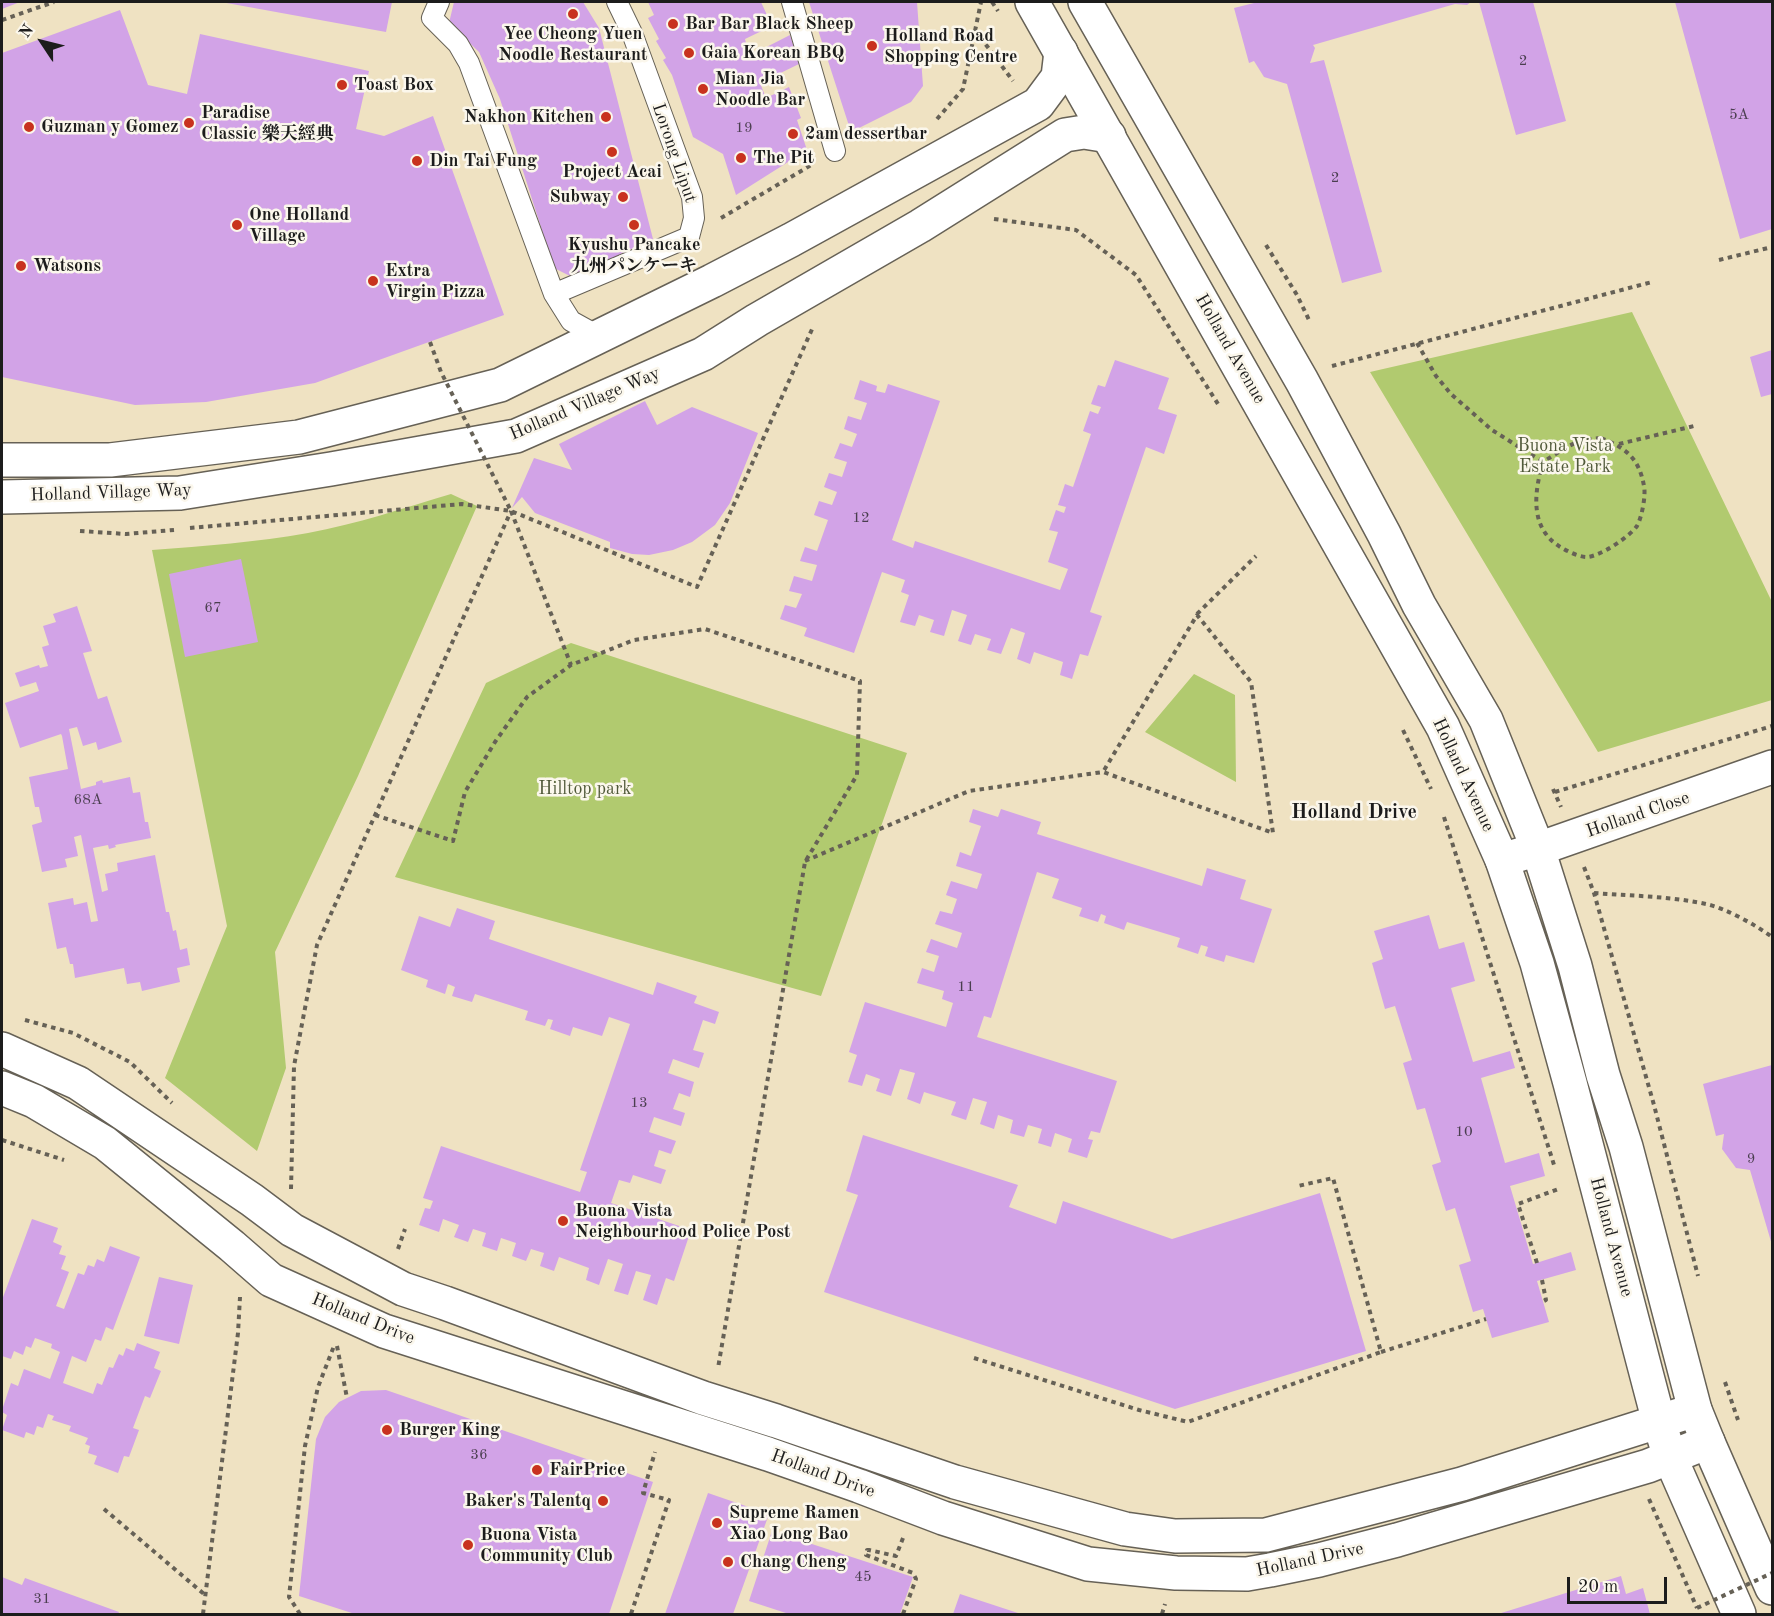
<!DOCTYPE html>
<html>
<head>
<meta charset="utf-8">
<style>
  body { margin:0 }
  #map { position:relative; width:1774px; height:1616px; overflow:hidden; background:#efe2c2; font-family:"Old Standard TT",serif }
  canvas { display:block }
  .frame { position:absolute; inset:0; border:3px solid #1c1c1c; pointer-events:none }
  .north { position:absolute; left:12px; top:12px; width:60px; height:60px; -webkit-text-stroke:4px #fbf7ec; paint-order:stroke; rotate:305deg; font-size:16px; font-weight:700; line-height:24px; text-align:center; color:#1c1c1c }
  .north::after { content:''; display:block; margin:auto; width:21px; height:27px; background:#1c1c1c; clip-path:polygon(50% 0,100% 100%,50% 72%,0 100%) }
  .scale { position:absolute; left:1567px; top:1577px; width:100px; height:27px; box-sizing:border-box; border:3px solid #1c1c1c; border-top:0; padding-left:8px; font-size:18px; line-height:21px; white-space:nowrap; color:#1c1c1c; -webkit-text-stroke:4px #fbf7ec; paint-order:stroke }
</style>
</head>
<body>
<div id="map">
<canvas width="1774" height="1616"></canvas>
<div class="frame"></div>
<div class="north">N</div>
<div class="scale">20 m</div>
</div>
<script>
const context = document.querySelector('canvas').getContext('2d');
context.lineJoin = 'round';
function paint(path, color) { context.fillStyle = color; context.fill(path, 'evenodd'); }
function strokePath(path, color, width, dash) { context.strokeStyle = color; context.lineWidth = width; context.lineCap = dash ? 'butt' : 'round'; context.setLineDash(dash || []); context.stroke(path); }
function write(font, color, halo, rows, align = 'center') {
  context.font = font + ' "Old Standard TT","Noto Serif SC","Noto Serif JP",serif'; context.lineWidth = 5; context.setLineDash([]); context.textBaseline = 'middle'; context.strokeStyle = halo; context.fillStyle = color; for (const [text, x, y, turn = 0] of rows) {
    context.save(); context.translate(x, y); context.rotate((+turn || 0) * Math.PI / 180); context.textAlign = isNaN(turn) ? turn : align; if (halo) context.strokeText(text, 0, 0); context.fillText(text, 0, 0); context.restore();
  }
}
const green = new Path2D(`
  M1632 312 1772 602V700L1598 752 1370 372Z
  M451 494 477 506 358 776 275 952 286 1068 257 1151 165 1078 227 926 152 550C205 546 257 542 308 533 357 524 404 508 451 494Z
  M571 643 907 753 821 996 395 877 486 683Z
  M1194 674 1235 695 1236 782 1145 732Z`);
const building = new Path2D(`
  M2 2H20L2 9Z
  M221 2H392L386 32Z
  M454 2H583L599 28 653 239 572 277 554 268 500 99 479 52 449 23Z
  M648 2H761L772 26 745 39 749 56 790 35 799 64 760 83 766 98 789 87 801 118 797 120 807 150 736 195 723 154 693 137 672 75 663 60 666 58 656 41 659 39 648 18 654 15Z
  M809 2H917L923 86 911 102 851 132Z
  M1258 2H1471L1467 5 1455 4 1313 45 1315 48 1310 63 1324 60 1382 272 1342 283 1287 84 1264 77 1254 61 1249 63 1234 8Z
  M1479 2H1533L1566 121 1516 135Z
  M1675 2H1772V229L1740 239Z
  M120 10 148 85 187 94 200 34 369 71 356 129 384 136 433 116 504 315 315 383 206 402 135 405 2 377V53Z
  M1772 350V394L1761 397 1750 357Z
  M1115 360 1169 378 1158 409 1177 415 1164 454 1146 447 1090 612 1102 616 1088 656 1080 654 1072 679 1060 675 1063 662 1034 652 1030 664 1017 659 1025 633 1011 628 1001 654 987 650 991 639 975 634 971 645 958 641 967 615 952 610 944 636 930 632 934 620 919 615 915 626 900 622 909 595 901 592 905 580 882 572 854 653 804 636 807 628 780 619 785 605 796 608 802 594 789 591 794 576 812 581 817 565 800 561 805 547 817 551 828 520 814 515 819 501 832 505 837 492 824 487 829 473 842 477 847 462 834 458 840 443 852 447 857 434 844 429 848 416 861 420 867 403 854 399 860 380 877 386 876 391 885 393 888 384 940 401 892 540 913 548 915 541 1060 590 1068 569 1048 562 1058 532 1049 530 1056 510 1064 513 1066 507 1058 505 1065 484 1073 487 1091 434 1083 431 1090 411 1098 414 1101 407 1091 404 1098 385 1105 387Z
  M645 401 657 425 692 407 758 433 730 503 715 525 692 542 673 550 649 555 632 554 610 548V542L535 513 522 497 512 508 534 458 572 470 559 444Z
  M241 559 258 642 185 657 169 574Z
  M77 606 92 651 83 653 98 699 107 696 122 742 98 750 96 742 83 746 77 727 69 729 81 789 96 785V782L102 780 103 783 130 777 133 793 140 792 145 822H148L151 838 115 845 116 847 109 849 108 845 93 848 102 892 108 890 105 874 118 871 117 863 155 855 166 912H169L173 931 176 930 180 950 187 948 190 965 177 968 180 982 142 991 140 982 127 984 124 968 75 978 73 964H70L66 947 57 949 48 903 73 898 74 905 87 902 91 922 98 921 81 835 74 837 78 856 65 859 67 867 42 872 32 825 42 822 39 807H35L29 777 68 769 62 736 61 734 20 748 5 703 39 691 36 682 20 687 15 673 39 665 40 668 48 666 42 647 49 645 43 626 56 622 53 614Z
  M973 809 998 817 1001 809 1041 822 1037 834 1202 886 1207 868 1246 880 1240 899 1272 909 1254 963 1226 955 1224 962 1205 956 1208 947 1201 945 1198 954 1177 947 1180 938 1127 922 1124 930 1104 923 1106 916 1101 914 1098 922 1079 916 1082 908 1052 898 1059 879 1037 872 991 1018 984 1016 977 1037 1117 1081 1100 1133 1091 1131 1088 1139 1093 1140 1087 1158 1068 1152 1072 1139 1055 1133 1051 1147 1038 1143 1042 1129 1028 1125 1024 1137 1010 1133 1013 1120 998 1115 994 1129 980 1124 987 1102 973 1098 966 1120 951 1115 956 1102 924 1092 920 1104 907 1099 915 1073 900 1069 891 1096 876 1091 880 1079 866 1074 862 1086 848 1082 857 1055 849 1052 865 1002 946 1027 953 1003 942 999 944 991 917 983 922 968 934 972 939 956 926 952 931 939 957 948 962 933 935 924 940 911 952 914 957 899 946 895 951 881 977 889 982 874 956 866 960 852 971 856 981 826 969 822Z
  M457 908 495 921 489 939 653 995 657 982 697 996 694 1003 719 1012 715 1024 703 1020 693 1050 704 1053 699 1068 673 1059 668 1073 694 1082 690 1097 679 1093 673 1109 685 1113 681 1126 654 1117 649 1132 676 1141 671 1154 659 1150 654 1166 666 1170 661 1184 633 1175 630 1183 619 1180 611 1203 691 1230 674 1281 666 1278 657 1305 643 1300 651 1275 636 1271 628 1295 614 1291 623 1264 608 1259 599 1285 586 1280 589 1268 559 1257 554 1271 540 1266 544 1253 531 1249 526 1261 512 1256 516 1243 501 1238 497 1251 482 1246 486 1233 473 1229 468 1242 454 1237 459 1225 443 1219 439 1232 419 1225 425 1208 430 1209 433 1201 423 1198 441 1146 580 1192 587 1172 580 1170 630 1024 609 1017 602 1036 573 1027 570 1036 550 1029 553 1020 548 1019 545 1026 525 1020 528 1011 475 994 472 1002 452 996 455 987 448 984 445 994 426 987 428 980 401 970 419 916 450 927Z
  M1429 915 1439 949 1464 942 1475 981 1451 988 1473 1062 1510 1051 1515 1068 1481 1078 1505 1163 1539 1153 1545 1176 1510 1186 1533 1264 1571 1252 1576 1270 1537 1281 1549 1322 1492 1338 1483 1309 1473 1312 1459 1265 1471 1261 1455 1208 1446 1211 1432 1165 1441 1162 1425 1108 1417 1110 1403 1063 1412 1060 1395 1006 1385 1009 1372 963 1383 959 1374 931Z
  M1772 1065V1245L1750 1170 1736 1168 1722 1149 1724 1134 1716 1136 1703 1084Z
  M863 1135 1018 1185 1009 1207 1056 1224 1063 1201 1172 1239 1320 1193 1366 1351 1175 1409 824 1292 858 1195 846 1191Z
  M32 1219 58 1228 53 1242 62 1246 59 1254 66 1256 61 1269 69 1272 56 1306 64 1309 78 1273 84 1275 88 1265 94 1267 97 1259 104 1262 110 1246 140 1257 113 1330 106 1327 101 1341 95 1339 86 1362 72 1356 63 1383 93 1394 97 1383 102 1385 109 1367 113 1368 119 1354 123 1356 126 1348 134 1351 137 1343 160 1352 154 1368 161 1371 150 1398 145 1396 133 1428 139 1430 129 1457 124 1456 118 1473 94 1464 97 1456 88 1453 90 1446 85 1444 88 1438 69 1431 71 1426 52 1420 54 1416 48 1414 43 1428 37 1426 34 1435 26 1432 24 1438 2 1430 7 1415 2 1412V1410L11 1383 18 1386 24 1369 50 1379 60 1352 51 1348 52 1344 35 1338 31 1348 26 1346 23 1355 14 1351 11 1359 2 1356V1300Z
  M159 1277 193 1285 179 1344 144 1336Z
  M386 1390 653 1482 609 1614H355L299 1596 316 1439 325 1417 339 1402 361 1391Z
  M708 1493 769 1514 733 1614H665Z
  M772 1531 913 1577 900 1614H789L749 1601Z
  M1621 1576 1626 1594 1643 1588 1650 1614H1498Z
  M2 1577 22 1585 25 1578 119 1612 118 1614H2Z
  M960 1594 1021 1614H953Z`);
const path = new Path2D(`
  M992 2 998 11
  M2 20 54 2
  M975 30 1013 81
  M937 119 963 89 981 2
  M721 218 813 164
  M994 219 1076 230 1136 275 1218 404
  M1266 245 1297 295 1310 322
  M1719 260 1772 247
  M1417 343 1436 376 1451 394 1492 430 1543 462
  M1332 366 1652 282
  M1601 438C1626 448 1639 458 1644 486 1646 495 1642 517 1637 526 1629 537 1601 556 1587 557 1579 557 1569 552 1562 548 1529 529 1534 493 1543 462L1565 448 1581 440Z
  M1619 444 1694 426
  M511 511 571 665
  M190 528 462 504 511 511 697 587 813 327
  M80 531 126 534 174 530
  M1197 614 1256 556
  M1403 730 1431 789
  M1553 789 1561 807
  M1555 792 1772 726
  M375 815 453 841 465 792 495 742 527 697 571 665 634 640 705 629 860 681 857 775 805 862 718 1368
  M1444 817 1555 1168
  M805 861 969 791 1103 772 1273 833 1251 682 1197 615 1103 772
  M1584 867 1594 893 1654 1105 1698 1276
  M1594 893C1631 896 1669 896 1706 904 1725 908 1756 925 1772 937
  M25 1020 73 1033 130 1062 172 1103
  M2 1140 64 1160
  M291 1189 294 1066 317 945 511 511
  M398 1249 405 1229
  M1537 1263 1518 1204 1561 1188
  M1542 1280 1546 1300 1544 1301
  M337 1346 347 1398
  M1381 1352 1486 1319
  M974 1358 1139 1410 1188 1422 1381 1352 1333 1178 1298 1186
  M1725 1382 1738 1420
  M1649 1499 1697 1608
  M104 1509 204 1594
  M903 1538 896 1556 869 1550H867L866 1555 913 1573 916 1579 903 1614
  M203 1614 238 1333 240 1297
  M300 1614 289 1597 305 1446 318 1387 334 1346
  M631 1614 669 1500 643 1493 655 1452
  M1162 1614 1165 1604`);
const service = new Path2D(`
  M439 2 432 18 458 44 469 63 554 294 571 321 600 337
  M792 2 835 151
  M554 294 689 237 694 218 692 197 632 33 617 2`);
const minor = new Path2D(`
  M2 460H110L299 437 500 385 712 281 791 240 1038 104 1058 77 1061 52
  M2 497 180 493 331 469 516 436 703 354 757 320 920 226 1065 135 1084 132 1109 136
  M1502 860 1538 849 1772 767
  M2 1049 78 1083 252 1200 292 1230 403 1289 445 1303 703 1398 776 1421 955 1482 1125 1529 1175 1536 1266 1535 1462 1484 1695 1410
  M2 1088 34 1101 105 1143 232 1246 271 1280 384 1331 768 1454 859 1486 943 1518 1088 1564 1176 1573 1247 1574 1270 1570 1319 1560 1397 1540 1648 1466 1708 1442`);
const tertiary = new Path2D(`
  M1032 2 1443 727 1502 860 1537 963 1570 1083 1659 1422 1670 1457 1739 1614
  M1085 2 1302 381 1384 534 1419 605 1486 720 1538 849 1575 966 1603 1075 1626 1147 1695 1410 1708 1442 1772 1588`);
const pathBridge = new Path2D(`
  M430 342 441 372 511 511
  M1697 1608 1772 1573`);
const markers = [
  [573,14,6,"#c8321e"],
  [673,24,6,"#c8321e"],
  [872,46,6,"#c8321e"],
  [689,53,6,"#c8321e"],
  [342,85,6,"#c8321e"],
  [703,89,6,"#c8321e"],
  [606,117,6,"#c8321e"],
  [189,123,6,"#c8321e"],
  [29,127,6,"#c8321e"],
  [793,134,6,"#c8321e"],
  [612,152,6,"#c8321e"],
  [741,158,6,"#c8321e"],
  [417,161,6,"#c8321e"],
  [623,197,6,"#c8321e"],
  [237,225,6,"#c8321e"],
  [634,225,6,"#c8321e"],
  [21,266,6,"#c8321e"],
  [373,281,6,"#c8321e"],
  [563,1221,6,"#c8321e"],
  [387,1430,6,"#c8321e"],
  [537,1470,6,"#c8321e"],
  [603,1501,6,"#c8321e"],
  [717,1523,6,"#c8321e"],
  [468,1545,6,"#c8321e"],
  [728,1562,6,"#c8321e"]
];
const numberNames = [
  ["2",1523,61],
  ["5A",1739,115],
  ["19",744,128],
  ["2",1335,178],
  ["12",861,518],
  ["67",213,608],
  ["68A",88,800],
  ["11",966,987],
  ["13",639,1103],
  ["10",1464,1132],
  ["9",1751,1159],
  ["36",479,1455],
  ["45",863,1577],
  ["31",42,1599]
];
const poiNames = [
  ["Bar Bar Black Sheep",685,24],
  ["Yee Cheong Yuen",573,34,"center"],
  ["Noodle Restaurant",573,55,"center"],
  ["Holland Road",884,36],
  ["Shopping Centre",884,57],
  ["Gaia Korean BBQ",701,53],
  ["Mian Jia",715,79],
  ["Noodle Bar",715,100],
  ["Toast Box",354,85],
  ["Paradise",201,113],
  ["Classic 樂天經典",201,134],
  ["Nakhon Kitchen",594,117,"right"],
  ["Guzman y Gomez",41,127],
  ["2am dessertbar",805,134],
  ["The Pit",753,158],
  ["Din Tai Fung",429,161],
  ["Project Acai",612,172,"center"],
  ["Subway",611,197,"right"],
  ["One Holland",249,215],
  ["Village",249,236],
  ["Kyushu Pancake",634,245,"center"],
  ["九州パンケーキ",634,266,"center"],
  ["Watsons",33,266],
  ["Extra",385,271],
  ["Virgin Pizza",385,292],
  ["Buona Vista",575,1211],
  ["Neighbourhood Police Post",575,1232],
  ["Burger King",399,1430],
  ["FairPrice",549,1470],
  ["Baker's Talentq",591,1501,"right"],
  ["Supreme Ramen",729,1513],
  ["Xiao Long Bao",729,1534],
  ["Buona Vista",480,1535],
  ["Community Club",480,1556],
  ["Chang Cheng",740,1562]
];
const streetNames = [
  ["Lorong Liput",674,153,71],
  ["Holland Avenue",1230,349,60],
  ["Holland Village Way",585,404,-23],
  ["Holland Village Way",111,493,-2],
  ["Holland Avenue",1463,775,65],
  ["Holland Close",1638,815,-19],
  ["Holland Avenue",1611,1237,75],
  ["Holland Drive",363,1319,22],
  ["Holland Drive",823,1474,20],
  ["Holland Drive",1310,1560,-12]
];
const parkNames = [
  ["Buona Vista",1565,446],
  ["Estate Park",1565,467],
  ["Hilltop park",585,789]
];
const neighbourhoodNames = [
  ["Holland Drive",1354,813]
];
paint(green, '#b1ca6f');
paint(building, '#d2a3e7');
strokePath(service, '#666156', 22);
strokePath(minor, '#666156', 36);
strokePath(tertiary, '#666156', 36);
strokePath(path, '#666156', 4, [4.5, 4.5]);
strokePath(service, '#fff', 20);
strokePath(minor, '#fff', 33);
strokePath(tertiary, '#fff', 33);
strokePath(pathBridge, '#666156', 4, [4.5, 4.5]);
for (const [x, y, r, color] of markers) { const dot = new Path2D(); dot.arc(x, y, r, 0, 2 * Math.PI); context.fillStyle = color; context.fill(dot); strokePath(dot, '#fbf7ec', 2); }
write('15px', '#4a3e4f', null, numberNames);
write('bold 18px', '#1c1c1c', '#fbf7ec', poiNames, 'left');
write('18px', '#1c1c1c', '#fbf7ec', streetNames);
write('18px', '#505939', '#fbf7ec', parkNames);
write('bold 20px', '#1c1c1c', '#fbf7ec', neighbourhoodNames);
</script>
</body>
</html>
